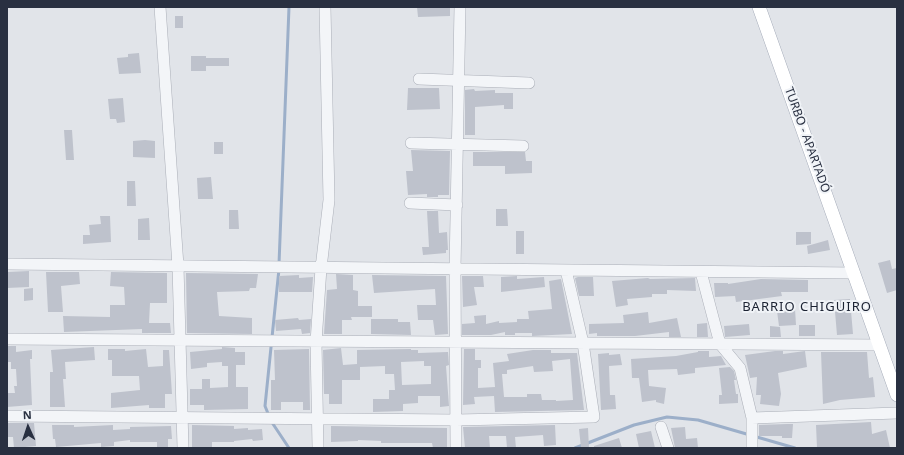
<!DOCTYPE html>
<html>
<head>
<meta charset="utf-8">
<style>
  body { margin:0 }
  #map { position:relative; width:904px; height:455px; overflow:hidden; background:#e1e4e9; font-family:"Noto Sans",sans-serif }
  canvas { display:block }
  .frame { position:absolute; inset:0; border:8px solid #293041; pointer-events:none }
  .north { position:absolute; left:8px; top:407px; width:40px; height:40px; -webkit-text-stroke:3px #f0f3f7; paint-order:stroke; rotate:357deg; font-size:11px; font-weight:700; line-height:16px; text-align:center; color:#293041 }
  .north::after { content:''; display:block; margin:auto; width:14px; height:18px; background:#293041; clip-path:polygon(50% 0,100% 100%,50% 72%,0 100%) }
</style>
</head>
<body>
<div id="map">
<canvas width="904" height="455"></canvas>
<div class="frame"></div>
<div class="north">N</div>
</div>
<script>
const context = document.querySelector('canvas').getContext('2d');
context.lineJoin = 'round';
function strokePath(path, color, width, dash) { context.strokeStyle = color; context.lineWidth = width; context.lineCap = dash ? 'butt' : 'round'; context.setLineDash(dash || []); context.stroke(path); }
function paint(path, color) { context.fillStyle = color; context.fill(path, 'evenodd'); }
function write(font, color, halo, rows, align = 'center') {
  context.font = font + ' "Noto Sans",sans-serif'; context.lineWidth = 4; context.setLineDash([]); context.textBaseline = 'middle'; context.strokeStyle = halo; context.fillStyle = color; for (const [text, x, y, turn = 0] of rows) {
    context.save(); context.translate(x, y); context.rotate((+turn || 0) * Math.PI / 180); context.textAlign = isNaN(turn) ? turn : align; if (halo) context.strokeText(text, 0, 0); context.fillText(text, 0, 0); context.restore();
  }
}
const stream = new Path2D(`
  M279 264 289 7
  M269 416 265 406 279 269
  M271 421 289 448
  M575 448 634 425 667 417 698 420 795 448`);
const building = new Path2D(`
  M417 7H450V16L418 17Z
  M175 16H183V28H175Z
  M139 53 141 73 119 74 117 58 128 57V54Z
  M191 56H206V58H229V66H206V71H191Z
  M408 88H439L440 109 407 110Z
  M474 89 475 91 495 90V93H513V109H504V105L475 107V135H465V90Z
  M123 98 125 122 117 123 116 119H110L108 99Z
  M64 130H72L74 160H66Z
  M145 140 155 141V158L133 157V141Z
  M214 142H223V154H214Z
  M411 150 450 151 449 195H438V197H427V194L408 195 406 171H413Z
  M473 152H525L526 161H532V173L505 174V166H473Z
  M211 177 213 199H198L197 178Z
  M127 181H135L136 206H127Z
  M496 209H507L508 226H496Z
  M229 210H238L239 229H229Z
  M427 211H438L439 233 447 232 448 250H446V253L423 255 422 247H429Z
  M100 216H110L111 242 83 244V235H90L89 225 101 224Z
  M149 218 150 240H138V219Z
  M516 231H524V254H516Z
  M796 232H811V244L796 245Z
  M828 240 830 250 808 254 807 246Z
  M890 260 892 269 897 268V290L887 293 878 263Z
  M29 271V287L7 288V272Z
  M46 272H79L80 284 61 286 63 312H48Z
  M111 272 167 273V303H150L149 323H170L171 333H142V329L64 332 63 316 110 317V305H125L124 287 110 286Z
  M186 273 258 274 256 288H250L249 291 217 292 219 316 252 318V334L187 333Z
  M336 274 353 275V290L358 291V306H372V317H351L352 320H342V334H324L327 290 337 289Z
  M299 275V278L313 277 312 292H279V276Z
  M372 275 446 276 448 334 435 335 433 320H418L417 305H436L435 289 374 293Z
  M462 276H483L484 287H474L477 305 463 307Z
  M517 276V279L544 277 545 287 501 292V277Z
  M578 277H593L594 296H579L575 278Z
  M648 278 650 279 695 278 696 291 667 290V294H652V297L627 299 628 305 616 307 612 281Z
  M561 279 572 334 532 336V333H515V335H505V332L491 335H462V324L475 323 474 316 486 315V324L499 321V323L517 322V319H529L528 311 552 309 549 281Z
  M761 279 808 280V292H781L782 296 736 302 735 296 715 297 714 283H728V284Z
  M33 288V300L24 301V289Z
  M850 299 853 334 837 335 834 300Z
  M795 309 796 325 779 326 777 311Z
  M648 312 649 323 677 318 681 337H669V332L635 336H597V333L589 334V324L624 323 623 315Z
  M298 318 299 320 311 319 310 333 302 334 301 329 276 331 275 320Z
  M371 319H398V322H410L411 335 371 334Z
  M707 323 708 337H697V324Z
  M749 324 750 335 725 337 724 326Z
  M799 325H815V336H799Z
  M770 326 780 327 781 337H770Z
  M7 346H16V352L32 350V359H30L32 405 7 407V393H15L14 386H17L16 369H11V362H7Z
  M94 347 95 360 65 362 66 379H63L65 407H50V372H53L51 350Z
  M222 347 235 348V352H245V365H236V387H248V409L204 410V405H190V389H202V379H210V388L228 387V366H222V362L207 363V367L191 369 190 352 222 349Z
  M341 348 343 365 357 364V350L411 349V350H418V353L448 352 449 365 446 366 449 406 440 407V396H418V403L403 404V411L373 412V399H389V390H395L394 374H385V366L360 367V380H342V404H329V394H324L323 350ZM424 361V366H431V384L402 385 401 362Z
  M108 349H125V351L146 349 148 367 163 366V350H169L172 394H165V408H149V405L111 408V393L140 390 139 376H112V360H108Z
  M309 349 310 410H303V402H281V410H271V380H275L274 350Z
  M464 349H475V360H481V368H478V388L495 387 493 363 509 361 507 354 533 350H551V353H577L584 410 495 412 494 396 474 397 475 404 463 405ZM570 359 573 400 556 401V400H542L541 394H527V397H504L502 374H507V370L533 366 534 372 553 371 552 361Z
  M698 351H709V357L721 356 726 365 695 368V373L678 375 677 369 648 370 649 386 666 388 664 404 656 402V400L642 402 639 378H632L631 359 676 356 698 352Z
  M775 351H783V354L805 351 807 367 778 373 781 394 779 406 760 404 761 395H756L757 377 750 378 745 355Z
  M821 352H867L869 378 873 377 875 397 840 400 823 404Z
  M609 353V355L620 354 622 365 609 366 610 395H615L616 409 601 410 598 354Z
  M730 367 734 371 736 380H734L736 394H738V403L719 404V395H722L719 368Z
  M871 422 872 434 886 430 890 448H817L816 425Z
  M7 423H34L36 446 14 448 13 437H7Z
  M787 424H793L792 438H782V436H759V425Z
  M52 425H74V427L113 425V430L130 429V427L171 426 172 439H168V448H157V442H130V440L114 442V446L101 447V443L56 447 55 439H53Z
  M192 425 234 426V429L248 428V430L262 429 263 440 253 441 252 439 234 441V442H212V448H192Z
  M555 425 556 445 544 446 543 435 515 437 516 448H507L506 436H489L490 448H465L463 427Z
  M331 426 447 428V448H433L432 443H381V441L358 440V441L331 442Z
  M685 427 686 439 697 438 698 448H675L671 428Z
  M588 428 589 448H581L579 429Z
  M651 431 655 448H639L636 434Z
  M619 438 622 448H594V446Z`);
const minor = new Path2D(`
  M160 7 178 266 183 448
  M419 79 529 83
  M411 143 523 146
  M410 203 457 205
  M7 264 854 273
  M701 272 720 344 740 368 752 418V448
  M7 339 879 345
  M7 416 456 420 594 417 583 343 566 270
  M752 418 897 413
  M661 427 668 448
  M318 448 316 342 321 268 329 200 325 7
  M456 448 455 269 460 7`);
const major = new Path2D(`
  M759 7 897 395`);
const streetNames = [
  ["TURBO - APARTADÓ",807,140,70]
];
const neighbourhoodNames = [
  ["BARRIO CHIGUIRO",807,307]
];
strokePath(stream, '#9cafc9', 3);
paint(building, '#bec2cc');
strokePath(minor, '#aaaeb7', 12);
strokePath(major, '#a0a7b5', 14);
strokePath(minor, '#f3f5f8', 11);
strokePath(major, '#fff', 13);
write('12px', '#293041', '#f0f3f7', streetNames);
context.letterSpacing = '1px';
write('13px', '#1b2232', '#f0f3f7', neighbourhoodNames);
context.letterSpacing = '0px';
</script>
</body>
</html>
